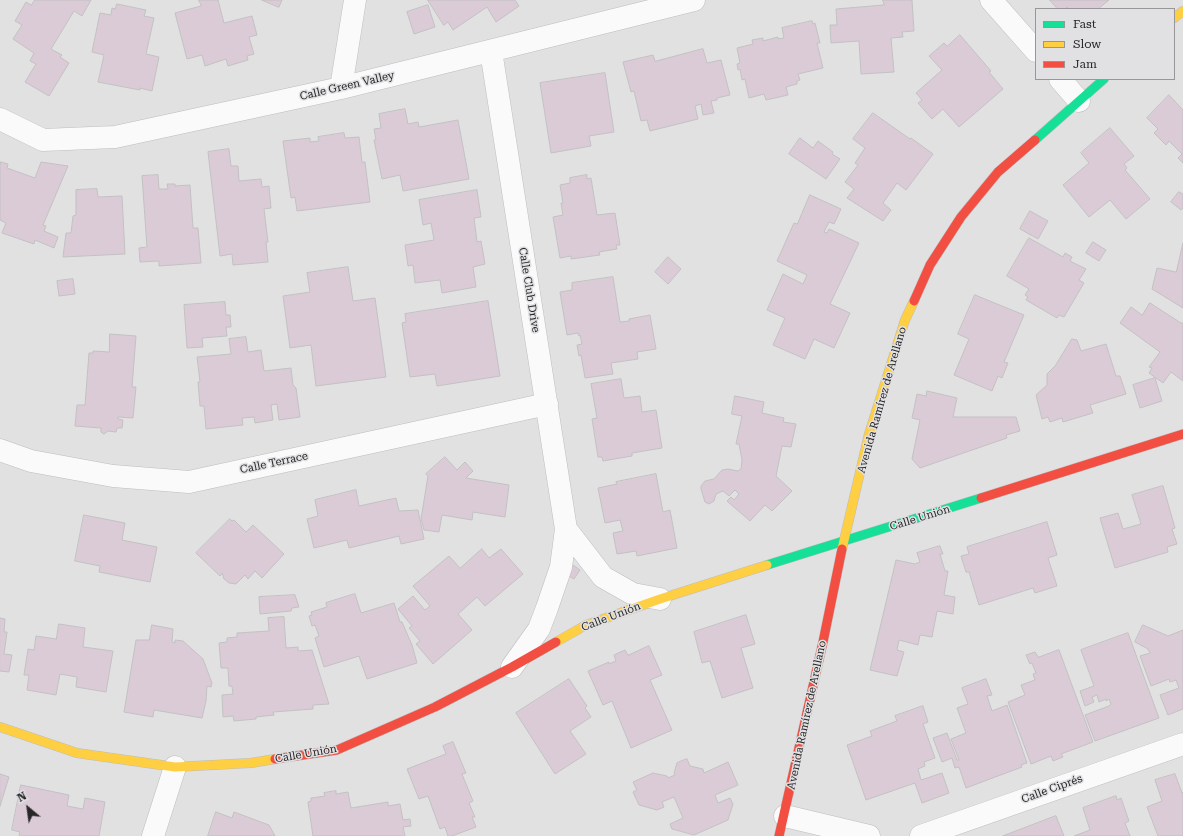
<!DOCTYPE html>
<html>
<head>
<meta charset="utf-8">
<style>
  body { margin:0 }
  #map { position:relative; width:1183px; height:836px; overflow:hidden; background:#e1e1e2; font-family:"Roboto Serif",serif }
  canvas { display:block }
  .legend { position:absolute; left:1035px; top:8px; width:140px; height:72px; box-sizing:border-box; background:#e1e0e3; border:1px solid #979698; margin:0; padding:5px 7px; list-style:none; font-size:12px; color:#272728 }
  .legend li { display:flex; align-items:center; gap:8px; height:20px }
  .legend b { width:20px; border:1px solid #979698 }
  .north { position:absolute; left:8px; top:788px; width:40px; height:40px; -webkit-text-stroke:3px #e1e0e3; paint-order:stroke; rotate:331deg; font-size:11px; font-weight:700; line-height:16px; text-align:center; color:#272728 }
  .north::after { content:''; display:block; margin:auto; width:14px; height:18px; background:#272728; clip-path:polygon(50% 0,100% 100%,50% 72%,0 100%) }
</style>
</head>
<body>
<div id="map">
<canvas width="1183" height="836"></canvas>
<ul class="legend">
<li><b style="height:5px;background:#16e098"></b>Fast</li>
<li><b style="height:5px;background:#ffcf43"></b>Slow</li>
<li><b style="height:5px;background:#f24e42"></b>Jam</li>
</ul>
<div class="north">N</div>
</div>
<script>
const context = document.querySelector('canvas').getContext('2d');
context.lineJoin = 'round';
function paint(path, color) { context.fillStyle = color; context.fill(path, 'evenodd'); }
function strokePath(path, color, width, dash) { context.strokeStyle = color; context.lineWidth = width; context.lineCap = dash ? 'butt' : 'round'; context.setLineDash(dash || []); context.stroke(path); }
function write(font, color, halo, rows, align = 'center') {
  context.font = font + ' "Roboto Serif",serif'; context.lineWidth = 3; context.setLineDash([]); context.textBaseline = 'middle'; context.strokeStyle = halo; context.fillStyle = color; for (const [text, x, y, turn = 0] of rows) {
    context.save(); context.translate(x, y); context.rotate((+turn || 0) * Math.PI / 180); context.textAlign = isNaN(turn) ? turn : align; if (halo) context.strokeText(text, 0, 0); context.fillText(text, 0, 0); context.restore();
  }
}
const building = new Path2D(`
  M35 0H91L82 16 74 11 51 49 62 55 60 57 69 63 49 96 25 82 36 64 30 61 34 53 13 39 22 25 15 21 26 2 31 5Z
  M199 0H218L224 23 252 16 257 35 249 37 254 54 247 56 248 60 228 66 226 59 205 66 202 55 187 59 175 13 201 6Z
  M262 0H282L279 7Z
  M428 0H515L519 6 496 22 487 7 453 30 448 22 444 25Z
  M883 0H912L914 31 902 32 903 37 891 38 894 72 861 74 859 41 831 43 830 25H837L836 9 884 5Z
  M1050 0H1109L1098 9H1069L1067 7 1065 9H1058Z
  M117 4 146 10 144 16 154 18 146 54 159 57 152 91 140 88V90L98 82 104 55 92 52 100 13 111 15 112 8 115 9Z
  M428 5 435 27 414 34 407 12Z
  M812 21 813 24 815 23 820 43H817L823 68 798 74 800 80 797 81V84L786 87 788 95 766 100 764 94 749 98 745 79 742 80 740 69 738 70 737 64 740 63 737 48 753 44 752 40 763 38V41L778 37V39L784 38 782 28Z
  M960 35 991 71 989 72 1003 89 959 127 943 109 932 119 918 103 922 100 916 93 942 70 929 56 944 43 947 46Z
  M703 49 707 63 721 60 730 95 717 98V100L711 101 714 113 703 115 701 104 695 106 698 119 650 131 647 120 641 121 634 91 631 92 623 62 653 55 655 61Z
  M605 73 614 132 589 136 591 146 551 153 540 83Z
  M1169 95 1183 110V163L1178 158 1182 154 1169 141 1166 145 1154 133 1158 129 1147 118Z
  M405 109 408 124 418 122 419 127 458 120 469 179 403 191 400 175 382 179 374 140H376L374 129 381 128 379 114Z
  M873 113 910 139 911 138 933 154 906 190 897 183 883 203 891 210 883 221 847 198 854 189 845 182 858 165 855 163 865 148 853 139Z
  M1110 128 1134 156 1124 164 1127 168 1125 170 1150 199 1126 219 1110 200 1089 217 1063 185 1089 163 1081 153Z
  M344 133 345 138 359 137 362 162H365L370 202 297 211 295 197 291 198 283 141 310 138V142L319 141 318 137Z
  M800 138 813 148 818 141 833 152 832 154 840 159 826 179 789 154Z
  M229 149 231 166H238L239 181 261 179 262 187 269 186 271 208 264 209 268 242H266L268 262 233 265 232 254 220 256 208 152Z
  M1 162 8 164 7 168 35 178 41 162 68 166 43 225 46 226 44 231 58 237 54 248 35 240 34 244 2 233 6 223 0 220V166Z
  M158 175 159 189H168L167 184H175V186L190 185 193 228H198L201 263 159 266V261L140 262 139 248 147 247 142 176Z
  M587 175V179L591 178 597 215 615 213 620 245H616L617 249 599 252 600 255 571 259V256L560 258 553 217 563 215 561 203H563L560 185 570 183V178Z
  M97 189 98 197 122 196 125 254 63 257 66 233H71L73 216 76 215V190Z
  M477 190 481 217 474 218 477 242 481 241 485 264 473 267 476 287 442 293 440 280 415 283 413 265 408 266 405 245 434 240 431 223 423 225 419 200Z
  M1179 192 1183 194V208L1181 210 1171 202Z
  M810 195 841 209 834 224 829 222 824 232 827 233 829 229 859 243 830 304 850 313 834 348 814 339 805 359 773 345 785 318 767 310 783 274 803 284 807 275 777 261 794 223 797 224Z
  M1030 211 1048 221 1038 239 1020 229Z
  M1029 238 1063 257 1065 253 1072 257 1070 261 1086 269 1079 280 1084 283 1064 317 1059 315 1057 318 1026 300 1028 297 1025 295 1029 289 1007 276Z
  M1093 242 1106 250 1099 261 1086 253Z
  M1183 243V308L1152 289 1157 268 1176 272Z
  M668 257 681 269 668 284 655 272Z
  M348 267 353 301 375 298 386 377 316 386 311 345 290 348 283 296 310 292 307 273Z
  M613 277 620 322 629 321V319L650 315 656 349 637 352 638 359 611 363 613 374 585 378 581 355 579 356 577 345 582 344 580 335 579 336 578 333 567 335 560 292 572 290V283Z
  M73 279 75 294 59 296 57 281Z
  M975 295 1024 315 1004 362 1008 363 1002 378 998 376 992 391 954 375 969 339 958 334Z
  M488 301 500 376 437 386 435 374 410 377 402 323 406 322 405 314Z
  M225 302 226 315H230L231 327H226L227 336 202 338 203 347 187 348 184 305Z
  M1150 303 1181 323H1183V381L1171 372 1163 383 1149 373 1152 368 1149 367 1160 352 1120 323 1131 307 1142 315Z
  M110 334 136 336 132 387H136L133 418 118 417V419L123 420 122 428H117L116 432 108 431 104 434 101 432V428L75 426 77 405H85L89 353H93V351L109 352Z
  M246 337 248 352 261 350 264 371 291 368 293 385 296 388 300 417 279 420 277 404 271 405 273 420 255 423 254 417 242 418 243 425 206 429 204 406H200L198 382H200L197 357 231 354 229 339Z
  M1072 339 1077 340 1081 351 1106 344 1116 376H1120L1126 394 1090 405 1093 413 1063 422 1062 418 1050 422 1048 417 1042 419 1036 395 1047 385V374L1055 366Z
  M1155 378 1162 401 1140 408 1133 385Z
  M621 379 624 398 640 396 642 412 656 410 662 448 632 453V456L603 461 602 457H598L592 419 597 418 591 384Z
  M927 391 957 398 953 417H1016L1020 431 1006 435 1007 438 920 468 912 459 920 420 912 418 917 394 926 396Z
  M735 396 764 402 762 413 784 418 783 422 796 424 791 447 782 446 776 476 792 491 772 511 765 505 750 521 727 501 731 497 734 500 739 494 735 490 729 496 723 491 716 494 714 501 709 504 705 502 701 489V486L705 481 714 479 722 470 728 469 738 471 741 469 742 460 739 444H736L742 416 732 414Z
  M445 457 457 470 465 462 473 471 466 478 509 485 505 517 473 512 472 520 442 515 439 532 424 530 421 519 428 476 426 474Z
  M656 474 663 512 670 510 677 548 637 556 636 551 617 554 613 533 623 531 620 520 605 523 598 488 617 484 616 482Z
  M1163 486 1175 528 1172 529 1177 544 1167 547 1168 552 1115 568 1100 518 1118 513 1123 529 1141 524 1132 495Z
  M356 490 359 506 396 498 399 511 418 510 424 539 401 544 399 536 349 548 347 540 314 548 307 519 318 516 315 500Z
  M84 515 125 523 122 540 157 547 150 582 99 572 100 566 75 561Z
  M230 519 232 521 234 520 246 532 253 525 284 554 262 578 255 571 248 579 245 575 236 584 229 583 224 579 222 573 220 576 196 553Z
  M1047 522 1057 555 1048 558 1057 586 1035 593 1033 588 979 605 969 572H966L961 556 969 554 967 547Z
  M940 546 943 554H940L945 571H948L944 595 955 597 953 614 937 611 932 637 920 635 918 645 899 640 897 650 904 652 897 676 870 670 896 560 915 564 920 562 917 553Z
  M482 549 489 558 501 549 523 574 485 606 477 597 458 614 472 630 433 664 416 644 420 641 409 628 412 626 398 609 413 596 425 610 430 606 413 586 449 556 460 568Z
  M570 563 580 570 574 579 564 573Z
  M355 594 361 613 394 603 400 622H402L412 645 417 663 367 679 359 656 324 667 315 638 319 636 315 625 312 626 309 616 312 615 311 612 327 607 326 603Z
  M295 595 299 607 292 608 291 611 260 614 259 597Z
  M746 615 755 644 741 648 753 688 722 698 710 661 702 663 694 632Z
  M284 617 286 648 298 647V651L312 650 329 704 313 705V709L273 712 274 715 256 717V719L234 721 233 716 223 717 222 695 233 694 232 686H229L228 668H221L219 643 227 642V638L237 637V633L269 631 268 618Z
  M0 618 5 619 4 632H7L4 654 12 655 9 672 0 671Z
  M59 624 85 628 83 647 113 651 106 692 76 687 77 677 60 674 56 695 27 690 29 675H24L28 649 34 650 36 636 56 639Z
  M152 625 173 629 172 642 175 643V640L183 641 203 659 212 683 211 687 207 686 206 701 202 718 154 710 153 717 124 712 136 640H149Z
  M1143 625 1168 636 1183 630V709L1168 715 1160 695 1179 688 1176 680 1170 682 1169 679 1151 686 1140 656 1150 653 1148 649 1135 642Z
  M1128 633 1159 718 1095 741 1085 715 1109 706 1111 704 1109 699 1106 701V699L1099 702 1097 695 1092 697 1094 702 1085 706 1080 691 1094 686 1081 650Z
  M649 646 662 675 650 680 672 730 631 748 612 701 603 705 588 671 609 662V664L616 661 614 655 625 650 628 655Z
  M1059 650 1093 742 1061 754 1063 757 1053 761 1051 756 1031 764 1008 702 1025 695 1021 685 1035 680 1033 674 1036 673 1032 663 1030 664 1026 655 1035 652 1038 657Z
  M569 679 587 706 585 708 591 717 570 731 586 754 555 774 516 713Z
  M986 679 992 695 987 696 992 711 1007 705 1027 763 1021 765 1022 767 966 788 959 767 955 768 952 758 942 762 933 738 947 733 957 760H959L951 739 966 733 957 708 968 704 962 688Z
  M923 706 928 722 923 724 935 758 924 762 925 766 918 769 921 780 942 773 949 793 922 803 915 783 866 800 847 745 872 736 870 731 897 721 895 716Z
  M453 742 466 773 462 774 473 801 469 803 475 817H472L476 827 452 836H448L445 827 440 829 428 796 419 799 407 769 446 754 443 746Z
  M687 759 690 766 703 769 704 773 728 762 738 785 715 795 718 803 730 798 733 804 728 820 694 835 672 829 670 824 683 818 674 797 662 802 664 807 657 810 639 805 633 792 637 790 633 782 653 773 667 776 668 778 675 775 674 773 677 763Z
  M0 774 9 777 0 806Z
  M1175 774 1182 793 1183 792V836H1158L1147 807 1162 801 1155 780Z
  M21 785 69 795 67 806 83 809 85 798 105 802 99 836H19L20 832 12 830Z
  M336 791V794L348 792 351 808 388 802V806L400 804 403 820 410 819 411 826 403 827 405 836H313L308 802 311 801V798L325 796 324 793Z
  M1116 796 1117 800 1121 798 1129 821 1125 823 1130 836H1074L1090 830 1083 808Z
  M216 812 232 818 234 812 269 825 275 836H208Z
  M1056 816 1064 836H1003Z`);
const street = new Path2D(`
  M991 0 1036 51
  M491 51 566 529 561 567 547 608 539 629 512 667
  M1060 79 1079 101
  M341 88 355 0
  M0 119 43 140 115 137 341 88 694 0
  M0 450 31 461 113 476 189 482 547 404
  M566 529 603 577 633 594 660 599
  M785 816 869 836
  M153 836 175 767
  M921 836 1183 744`);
const fast = new Path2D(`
  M1035 140 1104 79
  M767 565 981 498`);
const slow = new Path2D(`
  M1174 18 1183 11
  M842 549 869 434 905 320 914 301
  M556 642 586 625 660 599 767 565
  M0 727 77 753 175 767 251 763 275 759`);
const jam = new Path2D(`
  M914 301 930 265 961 217 998 172 1035 140
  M981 498 1183 434
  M275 759 337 750 435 707 512 667 556 642
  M779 836 823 642 842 549`);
const streetNames = [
  ["Calle Green Valley",347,86,-13],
  ["Calle Club Drive",529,290,81],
  ["Avenida Ramírez de Arellano",882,400,-74],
  ["Calle Terrace",274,463,-12],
  ["Calle Unión",920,518,-17],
  ["Calle Unión",611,617,-21],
  ["Avenida Ramírez de Arellano",807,715,-78],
  ["Calle Unión",306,754,-10],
  ["Calle Ciprés",1052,789,-20]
];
paint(building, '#dbcbd7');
strokePath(building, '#c2c1c2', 1);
strokePath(street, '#bdbdbe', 23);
strokePath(fast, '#bdbdbe', 10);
strokePath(slow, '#bdbdbe', 10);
strokePath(jam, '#bdbdbe', 10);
strokePath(street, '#fafafb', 22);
strokePath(fast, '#16e098', 9);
strokePath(slow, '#ffcf43', 9);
strokePath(jam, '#f24e42', 9);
write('11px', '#272728', '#e1e0e3', streetNames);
</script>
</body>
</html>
